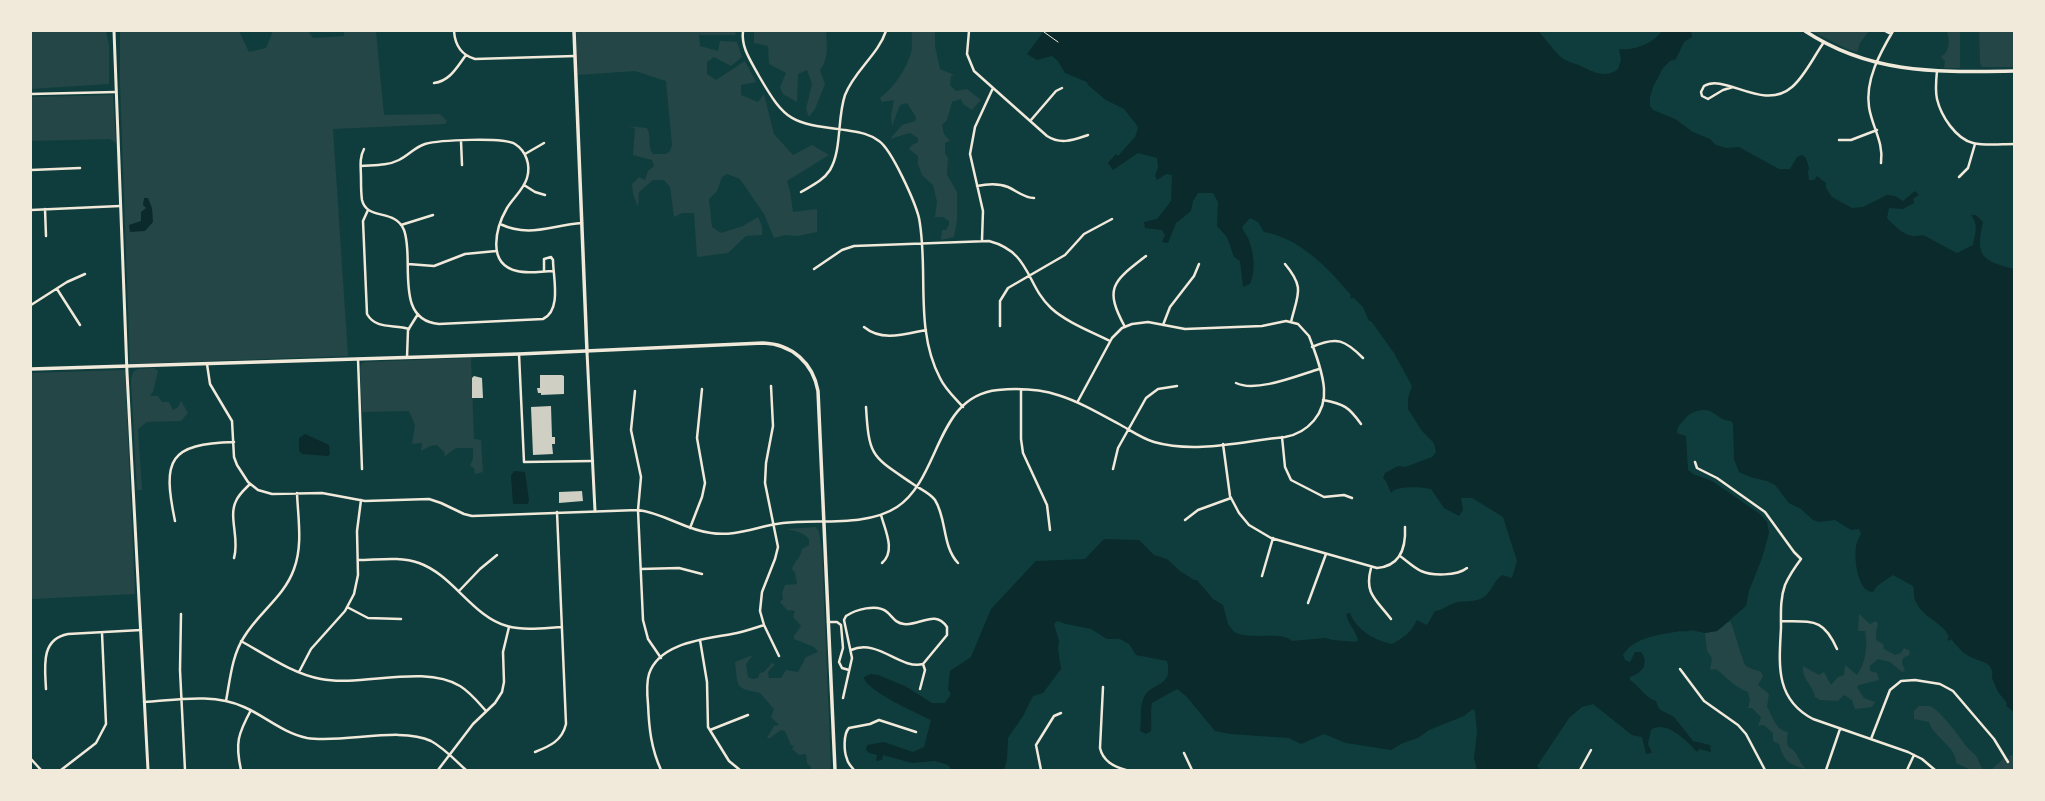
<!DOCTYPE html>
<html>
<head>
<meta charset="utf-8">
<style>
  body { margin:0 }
  #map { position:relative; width:2045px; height:801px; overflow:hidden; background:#0f3d3e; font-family:"Work Sans",sans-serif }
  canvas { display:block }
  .frame { position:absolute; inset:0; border:32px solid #f1e9da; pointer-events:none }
</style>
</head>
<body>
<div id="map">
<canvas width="2045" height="801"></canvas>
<div class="frame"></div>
</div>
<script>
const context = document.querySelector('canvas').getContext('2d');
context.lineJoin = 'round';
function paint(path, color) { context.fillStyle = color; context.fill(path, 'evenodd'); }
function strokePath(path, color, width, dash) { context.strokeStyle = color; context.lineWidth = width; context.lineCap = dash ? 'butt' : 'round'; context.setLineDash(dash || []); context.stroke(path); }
const green = new Path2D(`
  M31 31H106L109 45V84L31 89Z
  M120 31H239L249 52 266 48 273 31H308L313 38 344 36V31H376L384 115 440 114 447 121 445 124 333 129 348 356 130 364 120 83Z
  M576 31H735L736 35H699L700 46 718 51 720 41 737 42 742 57 731 66 714 57 707 62V74L716 80 745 61 756 82 741 85V95L758 102 764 94 774 134 793 155 812 145 829 155 787 181 790 191 793 212 817 209V232L798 236 785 235 774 238 764 214 740 179 727 174 722 177 717 191 709 199 712 227 721 233 743 226 758 217 762 226V235L746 236 728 253 697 257 694 213H682L674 217 670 187 664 180H653L639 192 638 207 633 194 632 184 639 177 645 180 648 171 654 166 652 160 633 155 635 128 627 126 647 128C652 136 647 147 653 154H666L670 151 672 145 666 81 635 71 578 75Z
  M754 31H826C827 45 829 59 820 70L825 84 815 109 809 117 806 109 812 84 807 70 798 74 797 102 783 94 780 87 786 73 769 64 768 46 754 43Z
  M912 31H935V46L940 69 954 75 951 76 950 85 956 91 967 89 981 100 972 110 963 104 961 99 952 102 947 120 942 125 944 134 950 141 945 143V154L948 158 947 175 957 192V221L954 237 941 240 942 230H946L949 225V221L943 217H935L937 202 933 185 922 175 918 164V156L909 149 912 145 918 142V138L910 133 890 139 902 125 915 121 916 117 907 103 900 105 892 126 891 116 894 100 882 102 880 98C894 87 906 70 911 53 913 46 911 38 912 31Z
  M1811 31H1869L1860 43 1857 52 1847 49Z
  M1947 31H1960V68H1944L1945 61 1941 57C1950 51 1950 41 1947 31Z
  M1979 31H2014V67H1982L1980 63Z
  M113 95 116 143 110 139 31 141V97Z
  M471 358 474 439 481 440 483 472 475 474 474 468 470 466 473 459V448H456L445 456 444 452 437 445 430 446 421 451 422 443 412 444 415 425 409 411 362 412 360 370 361 364 365 362Z
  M154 368 158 371 153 392 150 396H158L162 402H169L173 410 178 407 181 401 188 413 181 421 147 422 138 429 142 490H137L131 380 133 372 138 369Z
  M125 370 135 594 31 599V373Z
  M816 527 819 532 822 551 831 770H811V767L807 763 806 754 799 755 792 749 794 746 791 745 785 731 781 730 770 738H767L774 726 779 725 771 717 774 709 760 693C735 688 738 688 735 662L753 655 746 664 748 677 753 679 758 678 760 673 764 672 772 663 775 664 768 672 769 678H781L786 670 798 672 806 657 818 652 814 647 794 639V636L801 626 793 617 795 611 787 610 780 602 783 599 782 593 785 585 797 584 795 573 792 569C794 561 801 558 802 549L809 545V539C803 532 795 531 786 529Z
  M1859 614 1870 624 1876 621 1878 624 1876 632V640L1883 644 1884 649 1895 655 1901 653 1904 648 1910 651 1909 655 1903 658 1902 663 1905 671 1902 672 1890 662 1878 659 1870 666V671L1877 673 1879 680 1859 685 1857 687 1864 698 1875 702 1872 707 1855 709 1852 700 1844 695 1838 701 1820 700 1815 697C1813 684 1802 681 1803 666L1819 675 1824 672 1831 685 1838 677 1844 675 1845 665 1857 675C1866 662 1868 646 1865 631H1858Z
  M1730 621C1734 628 1743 664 1746 666 1750 669 1757 670 1761 672L1763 676 1758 685 1769 694 1767 707C1773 716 1775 730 1788 732 1785 753 1790 743 1797 755 1800 761 1801 764 1806 769 1789 764 1784 762 1779 744L1773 741V733L1764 725 1758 726 1761 717 1752 708H1748L1750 701 1748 692C1734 687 1728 678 1716 669L1710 670 1712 658 1707 651 1705 633 1717 631Z
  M1919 706C1923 706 1928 705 1932 707 1941 712 1960 737 1966 746 1969 750 1974 753 1977 757 1980 763 1979 766 1985 770H1971L1956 763C1957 747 1933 737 1929 722L1914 719V711Z
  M2014 755V770H1991L2004 758 2010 759 2009 756Z`);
const water = new Path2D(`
  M1044 31H1538C1546 39 1552 49 1561 57 1568 63 1576 63 1583 67 1594 73 1607 78 1618 69L1621 60 1619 49C1634 51 1654 43 1662 31H1691L1692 37 1684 42 1676 59 1670 61 1663 68 1653 87 1650 97V106L1653 110 1675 119 1693 132 1710 139 1716 145 1726 148 1739 147 1779 169H1790L1797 157 1802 155 1806 158 1809 168 1808 172 1809 180H1814L1817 176 1826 183V188L1832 197 1852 208 1863 207 1887 195 1895 196 1903 201 1915 191 1919 195 1913 199 1914 203 1903 209 1889 208 1887 218C1894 225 1902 234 1912 236 1918 237 1921 233 1927 237 1937 242 1946 248 1957 253L1973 245C1975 233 1979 226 1971 215H1976L1983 222C1975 256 1982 261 2014 269V712L2006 706 2007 703 1998 692 1992 678C1995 660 1979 663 1967 655 1961 651 1956 645 1951 639L1949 641 1947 639 1949 637C1943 622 1923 618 1916 602 1913 598 1915 591 1913 586L1893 575 1877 586 1873 592C1857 592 1854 558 1856 546 1857 541 1859 538 1861 534L1859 529 1851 530 1835 520 1819 522 1813 520 1801 509 1789 503 1775 485 1767 481 1750 477 1739 472 1734 459 1733 424 1731 421C1715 420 1715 406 1697 411 1691 413 1688 415 1684 420 1680 424 1677 427 1677 433L1686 436 1688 470 1693 474 1712 481 1760 514 1767 522 1769 533 1762 558 1749 591 1746 606 1717 631 1705 633 1691 630C1684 633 1682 630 1675 632 1658 635 1633 638 1623 655L1625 660 1630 662 1635 652H1641C1649 663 1643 673 1630 677V680C1640 686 1645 698 1656 701L1659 709 1674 717 1693 741 1710 745 1711 752 1699 749 1697 752C1688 742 1666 719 1651 730L1648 744 1652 753 1646 754 1642 737 1632 735 1593 704 1582 707 1569 718 1537 766 1541 770H1477L1474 758 1477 733 1475 711 1473 709 1464 716 1429 730 1418 738 1403 743 1391 750 1346 743 1324 734 1301 744 1289 738 1230 734 1215 731 1186 696 1177 689 1152 703C1150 713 1152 721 1151 731L1146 734 1140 731C1142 720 1139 707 1144 697 1151 682 1174 688 1167 661L1136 655 1129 644 1120 639H1107L1091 629 1066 624 1057 621 1054 624 1059 641 1058 649 1061 669 1043 693 1033 696 1023 716 1008 738 1007 760 1004 770H952L948 765 935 761 912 763 883 755 882 760 876 761 877 755 869 753 866 750 867 745 884 742 913 752 924 747 931 720C919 714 864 690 864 677L871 674 878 675 905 686 932 703H945L951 694 948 689 950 671 971 657 991 609 1036 561 1085 559 1104 539 1139 540 1154 555 1167 559 1180 571 1194 580H1197L1213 599 1223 605 1228 624 1234 632C1252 641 1281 630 1292 641L1325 638 1333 640 1356 642 1358 640C1355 629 1348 624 1346 614L1350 613C1356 630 1376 641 1392 644 1404 637 1411 633 1417 620L1427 625 1435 611C1442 610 1445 607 1452 604 1462 599 1474 604 1484 597 1492 591 1493 582 1502 575L1512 578 1517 561 1503 517 1472 498H1461L1463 510 1459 516 1444 508 1431 489C1422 487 1396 485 1391 493L1386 481 1383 478 1385 473 1398 466 1405 467 1432 457 1436 452 1434 443 1422 431 1408 409V398L1412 386 1394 353 1371 321H1369L1363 307 1353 297 1352 299 1350 297 1351 295C1327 267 1301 239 1264 232L1258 222 1250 218 1242 227C1243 231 1246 234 1248 238 1254 252 1256 270 1250 284L1243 287 1240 261 1234 257 1227 237 1217 226 1218 202 1213 193H1198L1193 201 1191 211 1176 223 1168 243 1162 242 1165 235 1162 230 1145 228 1144 222 1157 219 1171 201 1172 175 1166 174 1157 180 1155 176 1158 167 1157 158 1138 153 1113 170 1108 163 1116 154 1118 156 1135 137 1138 128 1136 124 1124 109 1106 100 1088 85 1087 82 1065 73 1058 61 1052 56 1037 60 1027 54Z
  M144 198H148L152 208 153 222 145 231 130 232 129 225 141 221V212L146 208 143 205Z
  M305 434 329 445 330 454 328 456 302 454 299 451V438Z
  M514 471 525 472 529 500 528 504H513L511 476Z`);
const building = new Path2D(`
  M540 375H562L564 376V394L541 395V393H538L537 388H540Z
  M474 376 482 378 483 398H472V378Z
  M551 406 552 437H555V444H552L553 454 533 455 531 407Z
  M582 491 583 501 559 503V492Z`);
const path = new Path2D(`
  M1044 32 1058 42`);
const minor = new Path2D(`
  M454 31C455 45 461 55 475 59L575 56
  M743 31C741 48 751 61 759 76 786 123 792 123 845 130 857 132 869 133 879 141 892 150 915 202 919 218 929 270 914 329 940 378 945 389 955 398 963 407
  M969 31 967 54 974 71 1047 136C1061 145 1073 140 1088 135
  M1885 31 1891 34
  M1937 71C1936 81 1935 90 1937 99 1941 116 1956 139 1973 143 1986 146 2001 144 2014 144
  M434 83C450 81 457 67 466 55
  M1733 87 1723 90 1708 99 1702 96 1701 92 1704 86C1725 73 1763 112 1792 87 1805 76 1814 56 1824 42
  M31 94 116 92
  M1031 120 1056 91 1062 88
  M1839 140H1851L1877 130
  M461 141 462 165
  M364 149C359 158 361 168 361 179 361 186 361 193 362 200 367 221 395 208 404 230 415 259 393 320 439 324L543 319C562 310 553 277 553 260L551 257 544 259V271
  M525 154 544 143
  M1881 163C1884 142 1872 127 1869 107 1865 80 1880 53 1893 31
  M361 166C374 165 387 166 399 160 409 155 415 147 425 144 439 140 503 137 515 144 526 151 531 165 527 178 524 189 513 198 507 208 496 227 486 264 517 271 528 274 542 271 553 271
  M31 170 80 168
  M1959 177 1968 168 1975 144
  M524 185 535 192 545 195
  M977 186C987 184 998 183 1008 187 1017 191 1024 198 1034 198
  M801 192C811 186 823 181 830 170 842 150 837 118 845 95 854 71 878 55 886 31
  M45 209 46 236
  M31 210 120 206
  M368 210 363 221 367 314C376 330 394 324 409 329
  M500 224C530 238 551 225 582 223
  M401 225 433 215
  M982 240 983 211 970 154 975 127 993 88
  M408 264 434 266 465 254 496 251
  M1285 264C1305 288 1298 293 1291 322
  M814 269 842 250 854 246 989 241C1031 252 1026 285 1051 308 1066 322 1092 332 1110 341
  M57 289 80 325
  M31 305 67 282 85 274
  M1163 325 1170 307 1194 276 1199 264
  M1000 326V301L1008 288 1065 255 1084 234 1112 219
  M864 327C882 342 905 334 926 330
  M1125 327C1103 287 1114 281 1146 256
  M1312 347C1337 336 1345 340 1363 358
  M519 354 524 462 593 461
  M407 357 408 330 418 314
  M358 359 362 469
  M207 364 210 384 232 421 234 457 237 465 248 482 258 490 272 494 322 493 365 501 429 499 441 503 464 514 472 516 638 510C664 513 685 530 711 533 736 537 758 526 783 523 818 519 867 527 897 507 941 478 935 396 998 390 1050 385 1075 400 1119 424 1130 430 1141 438 1154 442 1196 454 1243 441 1285 437 1308 433 1326 413 1324 389 1323 372 1315 352 1309 336L1298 324 1286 321 1262 326 1185 329 1148 322 1132 324 1122 328 1112 338 1078 401
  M1236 383C1256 393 1299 375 1319 369
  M771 386 773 426 766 463 765 483 778 547 775 559 762 592 760 611 764 625 779 656
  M1021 390V439L1023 453 1047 505 1050 530
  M635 391 631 430 641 477 638 510 643 620 648 639 661 658
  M1323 400C1344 404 1349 407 1361 424
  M866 407C869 458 872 456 913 484 920 489 930 493 935 500 947 519 942 546 958 563
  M1282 437 1285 467 1291 480 1324 497 1344 495 1352 498
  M1223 444 1230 496 1239 513 1249 525 1271 538 1377 568C1401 566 1406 547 1405 527
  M1695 462 1697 468 1717 478 1765 512 1794 552 1801 559C1795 567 1789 576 1785 585 1780 599 1781 613 1781 628 1779 665 1775 699 1813 719L1908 752 1922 759 1935 770
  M1113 469 1118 448 1146 398 1158 389 1177 386
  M881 515C885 530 896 551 882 563
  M1185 520 1198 510 1231 498
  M175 521C162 459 169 444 234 442
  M690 528 702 497 705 483 697 438 702 389
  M1400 556C1407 561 1413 567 1421 571 1432 576 1457 576 1467 568
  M234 558C240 539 228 517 236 501 239 494 245 489 250 484
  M358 560C377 560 400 556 419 563 453 575 473 617 507 626 525 631 544 628 562 627
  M1371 568C1364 594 1376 599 1391 619
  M641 569 679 568 702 574
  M1262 576 1273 538
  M459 591 480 569 497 555
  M1308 603 1326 554
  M347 607 368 618 401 619
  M181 614 180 670 185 770
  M1781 621C1812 622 1823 617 1837 649
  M828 622H837L841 625 843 648 839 662 842 668 849 670
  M700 640 707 682 708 727 729 761 740 770
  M241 641C266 655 293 674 321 679 362 687 423 664 460 686 470 692 478 702 486 711
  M851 650C878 638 900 670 923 664
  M1680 669 1704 701 1738 725 1746 734 1765 770
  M299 672 311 649 345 611 354 594 358 575 357 531 361 500
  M1103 687 1100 748C1103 761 1113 766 1126 770
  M46 689C45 668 40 639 68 634L141 630
  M920 689 925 670 923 664
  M843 698 852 658 844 620 846 616C855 610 877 603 887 612 893 617 895 623 904 624 920 626 935 609 947 627V635L923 664
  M226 701C230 680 232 655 244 637 259 612 284 597 294 569 303 545 298 518 297 493
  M144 702C177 700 213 693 244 707 265 716 283 733 307 738 342 744 400 726 431 741 444 748 455 760 466 770
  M710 730 748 715
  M1871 739 1890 690 1901 681 1915 680 1940 684 1953 691 1994 739 2008 762
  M535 752C550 746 562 741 566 724L557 512
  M1184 753 1192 770
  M31 759 41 770
  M61 770 96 743 106 724 102 633
  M241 770C235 743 238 734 251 710
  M438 770 473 724 495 703 502 692 504 682 503 652 509 627
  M661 770C651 748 649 728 648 704 647 694 646 684 649 674 660 641 709 639 737 633 746 631 755 628 764 625
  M854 770C852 767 848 764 847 759 844 752 843 734 849 728L870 724 879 720 916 732
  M1041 770 1036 745 1054 716 1061 713
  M1580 770 1591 750
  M1826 770 1840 729
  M1907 770 1914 755`);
const tertiary = new Path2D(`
  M114 31 127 373 148 770
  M587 352 595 511`);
const secondary = new Path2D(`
  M1805 31C1872 75 1938 72 2014 71
  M31 369 519 354 763 343C792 344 813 363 818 391L835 770`);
const primary = new Path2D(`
  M574 31 587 352`);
paint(green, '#244646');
paint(water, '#0a2a2b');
paint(building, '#cfcfc3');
strokePath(path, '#f1e9da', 1);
strokePath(minor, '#f1e9da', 2.5);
strokePath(tertiary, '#f1e9da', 3);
strokePath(secondary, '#f1e9da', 3.5);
strokePath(primary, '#f1e9da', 3.5);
</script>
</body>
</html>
